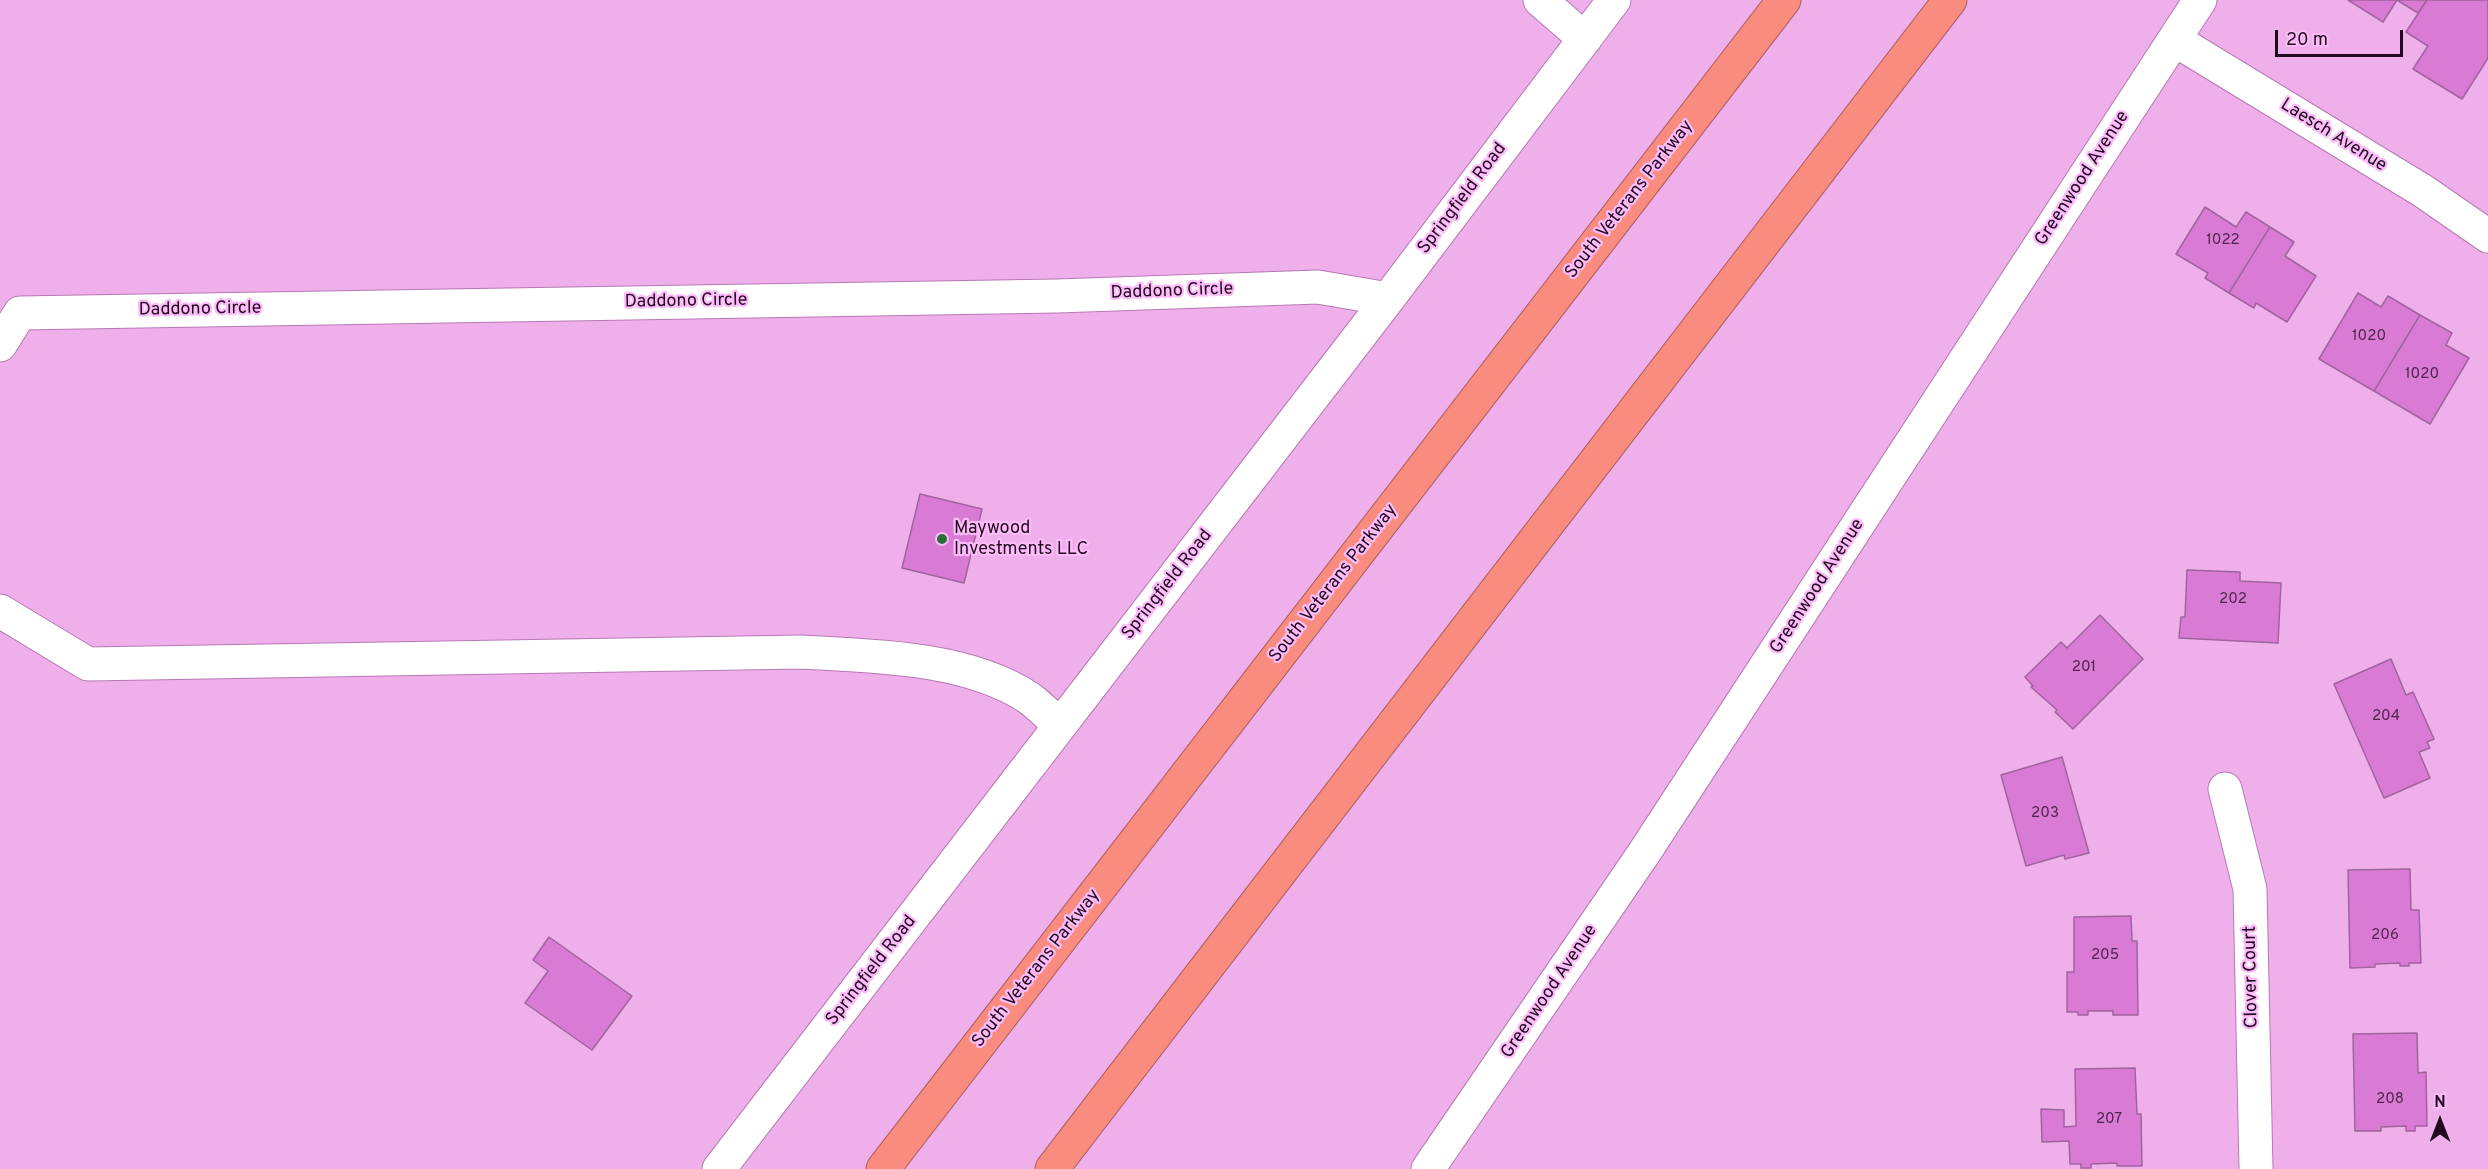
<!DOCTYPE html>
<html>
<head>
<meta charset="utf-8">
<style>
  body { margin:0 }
  #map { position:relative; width:2488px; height:1169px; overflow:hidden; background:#efafeb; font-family:Overpass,sans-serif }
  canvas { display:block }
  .north { position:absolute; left:2410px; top:1091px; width:60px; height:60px; -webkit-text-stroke:4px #fdbcf9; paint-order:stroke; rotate:0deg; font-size:16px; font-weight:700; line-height:24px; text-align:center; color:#210a20 }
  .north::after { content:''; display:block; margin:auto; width:21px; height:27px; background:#210a20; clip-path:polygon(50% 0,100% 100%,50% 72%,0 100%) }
  .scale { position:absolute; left:2275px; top:30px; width:128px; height:27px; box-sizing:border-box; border:3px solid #210a20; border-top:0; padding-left:8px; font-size:18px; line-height:21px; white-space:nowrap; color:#210a20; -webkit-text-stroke:4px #fdbcf9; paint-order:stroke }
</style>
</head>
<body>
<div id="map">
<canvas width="2488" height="1169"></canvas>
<div class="north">N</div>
<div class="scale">20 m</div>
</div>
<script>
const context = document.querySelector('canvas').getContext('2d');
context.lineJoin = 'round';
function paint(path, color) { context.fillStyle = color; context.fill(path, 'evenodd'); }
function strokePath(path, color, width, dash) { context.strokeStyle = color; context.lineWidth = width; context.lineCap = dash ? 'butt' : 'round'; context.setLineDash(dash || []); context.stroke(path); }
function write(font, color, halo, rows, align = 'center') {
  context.font = font + ' Overpass,sans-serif'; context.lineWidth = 4.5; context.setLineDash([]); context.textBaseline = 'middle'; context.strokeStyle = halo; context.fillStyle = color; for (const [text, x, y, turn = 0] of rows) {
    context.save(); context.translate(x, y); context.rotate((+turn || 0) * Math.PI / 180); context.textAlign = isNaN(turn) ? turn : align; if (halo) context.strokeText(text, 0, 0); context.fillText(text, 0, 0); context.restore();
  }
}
const building = new Path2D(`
  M2348 0H2397L2383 22Z
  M2397 0H2427L2418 13Z
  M2427 0H2488V58L2462 99 2413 69 2428 46 2406 32Z
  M2205 207 2236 227 2246 212 2270 227 2229 293 2205 278 2208 273 2176 254Z
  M2270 227 2294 242 2285 256 2316 276 2287 322 2256 303 2254 308 2229 293Z
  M2358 293 2381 307 2388 296 2420 315 2374 391 2319 359Z
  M2420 315 2452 333 2446 345 2469 358 2430 424 2374 391Z
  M920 494 982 509 964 583 902 568Z
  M2187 570 2240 572V581L2281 583 2278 643 2179 638 2181 617H2185Z
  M2100 615 2143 659 2073 729 2055 712 2057 710 2031 687 2033 686 2025 677 2061 642 2067 648Z
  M2391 659 2406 695 2413 692 2434 739 2427 742 2430 748 2419 752 2430 778 2384 798 2334 684Z
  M2062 757 2089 853 2065 859 2064 855 2026 866 2001 775Z
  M2410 869 2411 910H2419L2421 963H2409V966H2400V963L2375 964V967L2350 968 2348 870Z
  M2131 916 2132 941H2137L2138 1015H2113V1011H2088V1015H2078V1012H2067V972H2074V917Z
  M549 937 632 996 592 1050 525 1003 548 971 533 960Z
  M2417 1033 2418 1073 2426 1072 2427 1126H2415V1131H2406V1126L2381 1127V1131H2355L2353 1034Z
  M2135 1068 2137 1114H2141L2142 1166H2117V1163L2091 1164V1168H2081V1164H2070L2069 1141 2042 1142 2041 1109 2064 1110V1127L2076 1126 2075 1069Z`);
const minor = new Path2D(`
  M1540 0 1585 39
  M2175 40 2423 191 2488 236
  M0 345 20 313 1057 296 1318 287 1388 299
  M0 611 88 664 801 652C874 656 967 657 1029 698 1040 706 1050 717 1060 725
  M2225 789 2250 889 2256 1169
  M719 1169 1388 299 1614 0
  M1428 1169 1644 853 2200 0`);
const highway = new Path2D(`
  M883 1169 1784 0
  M1052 1169 1950 0`);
const markers = [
  [942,539,6,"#296d39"]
];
const numberNames = [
  ["1022",2223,241],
  ["1020",2369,337],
  ["1020",2422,375],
  ["202",2233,600],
  ["201",2084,668],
  ["204",2386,717],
  ["203",2045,814],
  ["206",2385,936],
  ["205",2105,956],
  ["208",2390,1100],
  ["207",2109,1120]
];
const streetNames = [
  ["Laesch Avenue",2333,136,32],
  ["Greenwood Avenue",2083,179,-57],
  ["Springfield Road",1463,199,-53],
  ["South Veterans Parkway",1630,200,-52],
  ["Daddono Circle",1172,292,-2],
  ["Daddono Circle",686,302,-1],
  ["Daddono Circle",200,310,-1],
  ["South Veterans Parkway",1334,584,-52],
  ["Springfield Road",1168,585,-52],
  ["Greenwood Avenue",1818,587,-57],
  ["South Veterans Parkway",1037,969,-52],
  ["Springfield Road",872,971,-52],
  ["Clover Court",2252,977,-91],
  ["Greenwood Avenue",1550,992,-56]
];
const poiNames = [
  ["Maywood",954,529],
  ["Investments LLC",954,550]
];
paint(building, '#d97bd5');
strokePath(building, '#a0649d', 1.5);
strokePath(minor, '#b679b3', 35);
strokePath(highway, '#ad5e5d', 35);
strokePath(minor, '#fff', 33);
strokePath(highway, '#f98c7e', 33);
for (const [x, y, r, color] of markers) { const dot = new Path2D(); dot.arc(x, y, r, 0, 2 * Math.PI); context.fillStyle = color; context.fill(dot); strokePath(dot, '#fdbcf9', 2); }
write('15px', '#4f264d', null, numberNames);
write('18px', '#210a20', '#fdbcf9', streetNames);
write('18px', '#210a20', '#fdbcf9', poiNames, 'left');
</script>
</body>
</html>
